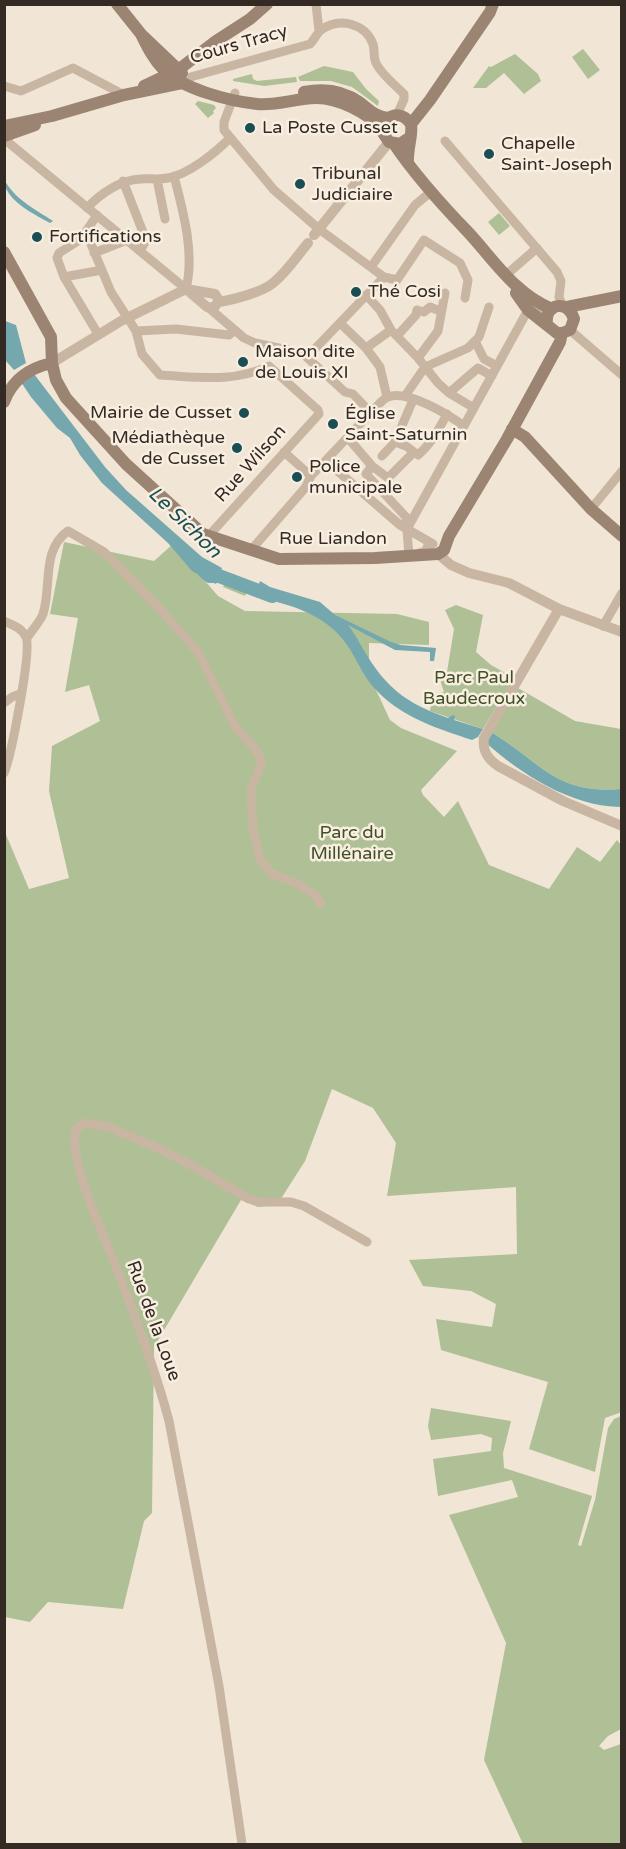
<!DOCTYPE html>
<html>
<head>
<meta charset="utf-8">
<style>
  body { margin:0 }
  #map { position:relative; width:626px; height:1849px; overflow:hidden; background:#f1e5d5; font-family:"Varela Round",sans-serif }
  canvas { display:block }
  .frame { position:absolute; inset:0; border:6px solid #332a24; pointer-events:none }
</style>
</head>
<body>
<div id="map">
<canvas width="626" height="1849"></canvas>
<div class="frame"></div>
</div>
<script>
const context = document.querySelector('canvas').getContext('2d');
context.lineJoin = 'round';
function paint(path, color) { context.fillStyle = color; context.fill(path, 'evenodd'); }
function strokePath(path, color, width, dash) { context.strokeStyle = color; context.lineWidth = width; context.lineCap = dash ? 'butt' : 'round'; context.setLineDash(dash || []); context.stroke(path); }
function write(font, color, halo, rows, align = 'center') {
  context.font = font + ' "Varela Round",sans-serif'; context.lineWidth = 5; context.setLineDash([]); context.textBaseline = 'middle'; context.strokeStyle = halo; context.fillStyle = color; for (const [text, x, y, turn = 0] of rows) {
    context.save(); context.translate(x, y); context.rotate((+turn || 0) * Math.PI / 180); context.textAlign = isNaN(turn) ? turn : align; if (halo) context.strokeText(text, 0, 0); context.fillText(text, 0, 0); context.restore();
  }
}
const green = new Path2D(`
  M583 49 600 70 588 79 572 57Z
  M515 54 538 74 541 81 524 94 504 73 486 88H473L489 66 491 67Z
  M324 66 353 72 366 89 379 101 378 106 352 87 331 81H300L298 77Z
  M252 74 253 79 257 81 296 77 297 82 264 86 233 81V79Z
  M198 101 214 105 216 108 213 111 214 113 208 118 195 104Z
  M499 213 510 226 499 235 488 222Z
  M64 542 154 561 173 544 218 596 245 611 397 614 429 622V645L369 643V675L390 720 401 728 457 751 421 790 423 795 444 817 458 801 489 865 549 889 577 847 600 862 617 840 621 845 622 1412 605 1418 595 1472 529 1449 548 1382 441 1350 436 1319 492 1327 496 1304 471 1291 423 1286 409 1260 517 1254 516 1187 387 1196 396 1143 373 1108 332 1089 305 1161 277 1205 258 1207 241 1200 154 1347 152 1513 144 1521 123 1609 48 1602 30 1622 5 1617 4 830 29 889 69 878 49 791 52 746 100 721 89 685 65 692 78 618 50 614Z
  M230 573 250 581 245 596 223 587Z
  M456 605 483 615 476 652 491 665 514 678 483 729 430 711 432 694 444 692 441 683 442 675 447 672 454 629 445 610Z
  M518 688 575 721 621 729V789C556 795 541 762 491 732Z
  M431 1408 511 1421 503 1453 504 1468 592 1496 578 1545 581 1546 595 1500 608 1428 614 1419 621 1416V1729L608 1736 599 1746 604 1750 621 1744V1844H523L484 1760 506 1643 449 1515 518 1497 512 1480 438 1496 433 1459 491 1451 492 1438 481 1434 431 1440 428 1426Z`);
const water = new Path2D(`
  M4 179C14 199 35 209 53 221L50 223C34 214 4 200 4 179Z
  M5 321 16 325 26 363 14 370 5 360Z
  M34 374 105 467 126 490 202 557 222 568 216 584 192 571 168 543 102 483 80 455 70 438 57 428 31 397 21 382Z
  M260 581 270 587 320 602 335 615 391 642 401 645 436 648 434 661H430V652L395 650 348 625C356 635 361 646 368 657 389 691 411 705 448 718L453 715 455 716 454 720 483 729 478 737 472 740C439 729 404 718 379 693 366 681 360 666 351 651 330 615 293 605 255 597Z
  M491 732C541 762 556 795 621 789V807C572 807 521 774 485 742Z`);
const river = new Path2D(`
  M204 571 210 576H219L272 596`);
const minor = new Path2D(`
  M316 4 319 31
  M187 78 310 44C314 40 317 33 321 30 339 17 365 23 373 44 375 50 373 57 376 63 381 74 395 85 404 94V99L397 115
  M4 86 21 91 73 68 124 95
  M235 93 224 122V130L274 190 319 229 384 277 397 280 424 240 460 263 468 280 465 298
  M7 135 9 143 186 289C195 253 183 211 174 176
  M445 141 557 272 561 281 559 297 563 306
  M157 179 165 219
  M123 181 146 240 140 251
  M87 208C100 194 120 180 140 179 149 178 158 180 168 178 189 174 215 153 230 138
  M97 215 81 239 59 253 57 258 64 277 98 334
  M86 232 111 292 136 331 142 354 160 375C199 377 233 383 269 366
  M94 253 127 240
  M371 267 415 205 432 191
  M506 275 537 248
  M64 277 102 270
  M366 295 380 310 391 330 418 358 438 383 449 393 474 408
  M209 308 244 338 255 343 302 353 345 392 353 394 370 412
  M341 324 366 348 380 367 387 397
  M570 330 622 375
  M136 331 176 329 229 335 235 330
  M397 336 416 315 417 310 424 312 430 307 440 311
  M475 341 484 359 497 366
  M366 348 391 330
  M307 357 384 277
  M418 358 438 331 445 293
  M449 393 478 368 492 376
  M405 396 425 367 468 348 479 337 489 307
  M348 438 372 466 366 474 406 517 409 556 426 551 429 542
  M395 442 406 446 418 455C431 444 439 429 447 414
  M284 452 311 476
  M382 456 395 442 413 400
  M326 461 400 525 433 544
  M372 466 388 478 410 456
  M591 509 622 471
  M407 529 528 310 551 309
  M211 537 213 531 319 414 318 410 269 366
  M251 550 305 488 311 476 380 403C382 401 385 398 388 397 407 389 449 415 464 426
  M4 621C13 625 22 628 26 637 32 650 11 757 4 773
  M603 626 622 593
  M27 638C32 630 40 622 43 614 52 586 41 550 68 531L104 552 160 609 198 652 236 728 255 749 262 762 251 790 253 829 260 859 271 873 298 884 315 895 321 904
  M4 703 12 697 20 694
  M242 1844 219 1686 169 1421C156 1372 138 1325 120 1277 108 1244 67 1161 76 1129L85 1123 109 1127 155 1147 191 1165 249 1199 260 1202H291L304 1206 367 1242`);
const tertiary = new Path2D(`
  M314 235 389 142
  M186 289 215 294 219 300 214 308 207 307Z
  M219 302C232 300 263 292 273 283 287 272 297 256 308 243
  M52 363 121 321 186 289
  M438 554 451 565 469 573 509 583 559 609 622 632
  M559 609 484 738C482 751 488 759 498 766L563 801 622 826`);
const secondary = new Path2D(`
  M117 4 141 34 182 73
  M141 34C147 46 153 59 163 69 182 89 229 101 257 104 277 106 297 98 316 98 340 98 366 113 382 128
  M144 86 178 70 216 41 250 19 267 4
  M304 92C324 88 342 90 359 102 370 110 374 116 388 118
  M411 124 430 100 490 12 493 4
  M4 126 52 116 124 95 182 83
  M4 136 35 125
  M394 144C415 175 442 205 468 232 494 260 515 294 552 309
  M408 163C407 149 413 135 411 124 404 114 394 112 385 121L383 133 389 142 400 144 409 138
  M4 252 51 337 52 363 56 380 66 398 126 464 203 534 279 559 375 558 438 554 444 550 449 536 507 439 560 342 562 333
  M516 293 528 310 557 333H562L570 330 574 319C568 299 544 303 547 324
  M567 307 622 296
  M4 402C12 380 29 368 52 363
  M512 429 525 437 591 509 622 536`);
const markers = [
  [250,128,6,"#1a4d54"],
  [489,154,6,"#1a4d54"],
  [300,184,6,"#1a4d54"],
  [37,237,6,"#1a4d54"],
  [356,292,6,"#1a4d54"],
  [243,362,6,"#1a4d54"],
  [244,413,6,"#1a4d54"],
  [333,424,6,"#1a4d54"],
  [237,448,6,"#1a4d54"],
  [297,477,6,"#1a4d54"]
];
const streetNames = [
  ["Cours Tracy",239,45,-16],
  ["Rue Wilson",251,464,-48],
  ["Rue Liandon",333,539],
  ["Rue de la Loue",153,1321,70]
];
const poiNames = [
  ["La Poste Cusset",262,128],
  ["Chapelle",501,144],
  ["Saint-Joseph",501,165],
  ["Tribunal",312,174],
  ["Judiciaire",312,195],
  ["Fortifications",49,237],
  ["Thé Cosi",368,292],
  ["Maison dite",255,352],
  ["de Louis XI",255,373],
  ["Mairie de Cusset",232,413,"right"],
  ["Église",345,414],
  ["Saint-Saturnin",345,435],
  ["Médiathèque",225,438,"right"],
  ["de Cusset",225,459,"right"],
  ["Police",309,467],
  ["municipale",309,488]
];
const parkNames = [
  ["Parc Paul",474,678],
  ["Baudecroux",474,699],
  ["Parc du",352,833],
  ["Millénaire",352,854]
];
const waterNames = [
  ["Le Sichon",184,523,44]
];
paint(green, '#afbf96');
paint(water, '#74a8ae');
strokePath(river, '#74a8ae', 14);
strokePath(minor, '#c8b6a2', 9);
strokePath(tertiary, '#c8b6a2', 10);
strokePath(secondary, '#9c8473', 12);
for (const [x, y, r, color] of markers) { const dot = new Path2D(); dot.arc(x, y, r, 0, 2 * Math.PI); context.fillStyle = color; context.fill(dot); strokePath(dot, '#f9efe1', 2); }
write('18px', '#332a24', '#f9efe1', streetNames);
write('18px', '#332a24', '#f9efe1', poiNames, 'left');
write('18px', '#405128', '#f9efe1', parkNames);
write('italic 20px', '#1a4d54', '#f9efe1', waterNames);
</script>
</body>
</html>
